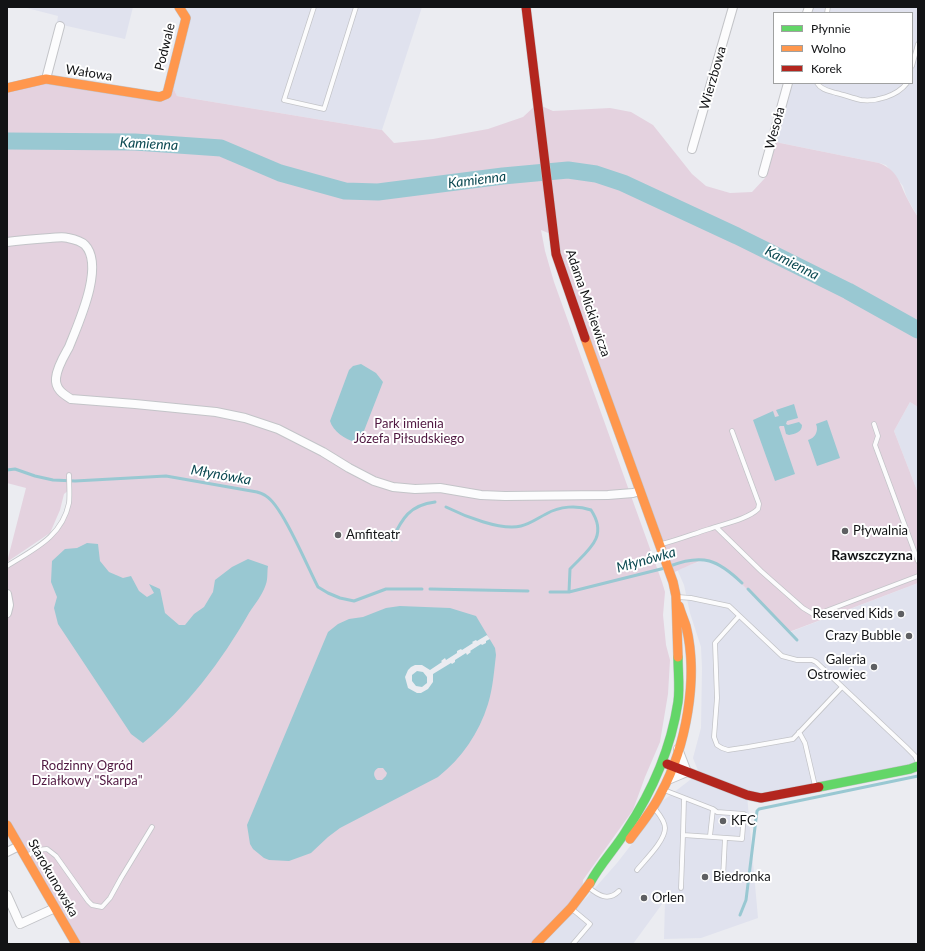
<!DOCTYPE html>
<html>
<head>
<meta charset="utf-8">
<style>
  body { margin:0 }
  #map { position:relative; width:925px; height:951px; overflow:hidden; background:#ebecf1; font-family:Lato,sans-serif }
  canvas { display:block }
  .frame { position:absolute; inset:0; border:8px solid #121315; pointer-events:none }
  .legend { position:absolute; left:773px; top:12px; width:140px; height:72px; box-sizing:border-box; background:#fff; border:1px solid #a0a1a1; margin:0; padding:5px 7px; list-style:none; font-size:12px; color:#121315 }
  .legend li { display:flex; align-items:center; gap:8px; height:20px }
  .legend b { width:20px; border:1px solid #a0a1a1 }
</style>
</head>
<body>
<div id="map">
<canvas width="925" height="951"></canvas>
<div class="frame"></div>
<ul class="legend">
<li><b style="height:5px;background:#63d668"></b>Płynnie</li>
<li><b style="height:5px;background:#ff974d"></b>Wolno</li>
<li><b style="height:5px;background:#b3261e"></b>Korek</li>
</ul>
</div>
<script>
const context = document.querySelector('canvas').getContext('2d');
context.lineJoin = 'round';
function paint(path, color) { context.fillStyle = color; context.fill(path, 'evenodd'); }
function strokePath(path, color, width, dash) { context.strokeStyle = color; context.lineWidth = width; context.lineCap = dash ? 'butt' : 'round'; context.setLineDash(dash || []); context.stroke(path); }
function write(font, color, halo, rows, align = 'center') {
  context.font = font + ' Lato,sans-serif'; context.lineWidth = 4; context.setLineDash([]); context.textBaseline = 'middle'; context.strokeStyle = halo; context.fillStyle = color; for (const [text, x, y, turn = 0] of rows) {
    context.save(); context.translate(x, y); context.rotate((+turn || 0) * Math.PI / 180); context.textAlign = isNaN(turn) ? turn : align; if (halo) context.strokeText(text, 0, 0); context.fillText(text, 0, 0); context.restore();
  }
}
const built = new Path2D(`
  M23 7H133L125 39 67 26 57 22 58 16Z
  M181 7H422L382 130 177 96 171 83 189 21Z
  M809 7H918V217L907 198 903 186 886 165 879 163 780 143 772 140 788 83H912V13H807Z
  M910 402 918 407V493L894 431Z
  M705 560 723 566 732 574 790 632 918 583V766L747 795 758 918 701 938 664 939 665 900 633 944H539L587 897 617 863 645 827 660 803 699 773 693 758 701 728 702 668 701 647 690 613 684 585 677 569Z`);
const green = new Path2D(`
  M46 79 160 97 171 83 177 96 382 130 394 143 433 139 488 129 523 117 537 104 553 111 610 108 631 112 653 125 692 174 706 186 730 193 752 192 765 178 772 140 780 143 879 163C899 171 899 183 908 200 911 206 914 211 918 217V407L910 402 894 431 918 493V583L789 632 732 574C724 568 716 561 706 560 701 559 677 571 670 574L553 235 541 230 545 251 554 282 662 582 665 592 663 615 666 645 670 660 668 694 660 742 645 777 633 810 583 880 582 893 536 944H76L7 825V566L50 538 58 530 69 501V490L64 494 60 510 50 533 7 562 26 488 7 483V88Z`);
const water = new Path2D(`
  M361 364 376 373 383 382 362 436 356 442C345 440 333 431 330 421L349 370 353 366Z
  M794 404 798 418 787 421 786 424 788 425 799 422 802 425C802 432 795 434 789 435L786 434 784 426H780L779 427 795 474 775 481 753 420 773 411 775 417 779 416 776 410Z
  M827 420 840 458 817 466 808 440C815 438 819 431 816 424Z
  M87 543 98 544 100 561 109 572 123 578 131 576 139 591 147 597 154 593 149 584 160 589 165 613 179 625H185L194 614 204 607 213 592 215 580 232 567 248 559 268 566C267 571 268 579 266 584 263 594 255 604 249 613 221 662 187 707 143 743L131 734 58 624 54 608 57 597 51 582 52 561 65 549 77 548Z
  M400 606 450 608 476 616 495 648 496 655C494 671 493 688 488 704 479 733 462 758 438 777L340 828 328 837 311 853 289 861 269 860 264 858 253 849 250 844 247 825 328 632 338 624 349 619 363 617 386 608ZM378 768H383L387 773 386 776 382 780H377C373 776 373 771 378 768Z`);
const pier = new Path2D(`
  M487 635 490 639 486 641V643L482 645 481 644 470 651 471 652 467 655 466 653 455 660V662L452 664 451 663 433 674V682L428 689 421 693H417L408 688 405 677 408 670 411 667 415 665H422L430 670 442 662 441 661 445 658 446 660 457 653V651L461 649 462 650 473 643 472 642 476 640 477 641ZM417 671 423 672 427 677V683L422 687 416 686 412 681V675Z`);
const stream = new Path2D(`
  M7 470 15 469 35 476 53 480 75 481 166 476 257 492C260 493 264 494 266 496 282 505 308 568 318 587L328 593 340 598 354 601 386 589H422
  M446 507C464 516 501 531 521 526 530 524 538 518 546 514 560 506 577 505 591 510 609 537 588 550 570 569L569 592
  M392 540C402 518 410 505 435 502
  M670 566C703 553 718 560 742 583
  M430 589 528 591
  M748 589 797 640
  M550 592H569L665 568
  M740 915 746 900 757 811 759 809 918 776`);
const river = new Path2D(`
  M7 141 135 142 221 148 280 173 345 191 378 192 503 176 568 170 596 174 623 183 737 236 848 291 918 330`);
const lane = new Path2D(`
  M314 7 284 100 324 109 356 7
  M827 13 828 7
  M912 66 918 44
  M817 83C821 90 830 91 836 93 844 95 853 98 861 100 876 102 897 96 907 83
  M874 424 878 436 875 445 918 561
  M716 527 761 571 803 608 813 614H818L918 576
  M662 544C678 540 693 534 709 529 723 524 748 519 758 509L759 504 732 431
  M7 566C34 549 62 537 69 503 70 494 69 484 69 475
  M678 597 691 598 729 606 782 656 797 660H812L816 662 906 747 915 756 918 762
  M739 616 715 643 717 698 714 737 717 745 722 748 728 750 748 747 793 739 842 687
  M799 732 805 743 815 786
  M664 790 713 809 710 836
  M684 798 683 835 742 839 744 814 717 812 713 809
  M27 856 37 850 47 849 56 856 88 901 92 905 102 907 110 898 121 878 152 827
  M637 870C645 860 665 841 665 828 665 821 659 814 655 809
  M723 878 725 838
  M588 887C598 895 608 902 619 891
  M681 888 683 835
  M572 909 590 924 573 944`);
const street = new Path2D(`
  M807 13 809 7
  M46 79 60 26
  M692 149 733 7
  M763 173 788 83
  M7 242C21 240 35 239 50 238 56 238 62 236 68 238 73 239 81 241 85 245 105 266 78 324 69 347 64 356 57 367 56 378 55 389 63 394 71 399L135 404 216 412 245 418 278 429 323 452 349 468 374 481 393 487 415 489 440 488 481 495 505 496 608 495 633 493 640 491
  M7 594 9 605 7 613
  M668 780 687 772 678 749
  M7 852 19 846
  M7 895 20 924 55 908`);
const fast = new Path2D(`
  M819 787 910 769 918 766
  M590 883C600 864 615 849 626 831 652 792 671 748 678 702 680 688 678 672 678 657`);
const slow = new Path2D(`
  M7 88 46 79 160 97 167 94 186 18 179 7
  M585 338 673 582 676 596 678 657
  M7 825 76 944
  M630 839C641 824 653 810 661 793 686 747 699 678 686 626 684 620 681 613 679 606
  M536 944 571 908 590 883`);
const jam = new Path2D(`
  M526 7 556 254 585 338
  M667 764 747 795 761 798 819 787`);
const markers = [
  [845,531,4,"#5e5f62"],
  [338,535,4,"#5e5f62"],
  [901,614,4,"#5e5f62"],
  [909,636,4,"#5e5f62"],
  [874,667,4,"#5e5f62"],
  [723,821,4,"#5e5f62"],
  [705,877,4,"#5e5f62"],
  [644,898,4,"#5e5f62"]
];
const streetNames = [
  ["Podwale",165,47,-76],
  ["Wałowa",89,73,9],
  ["Wierzbowa",713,78,-74],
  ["Wesoła",775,128,-75],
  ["Adama Mickiewicza",588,303,71],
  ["Starokunowska",53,878,60]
];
const parkNames = [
  ["Park imienia",409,424],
  ["Józefa Piłsudskiego",409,439],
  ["Rodzinny Ogród",87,766],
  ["Działkowy \"Skarpa\"",87,781]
];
const poiNames = [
  ["Pływalnia",853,531],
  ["Amfiteatr",346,535],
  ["Reserved Kids",893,614,"right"],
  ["Crazy Bubble",901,636,"right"],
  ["Galeria",866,660,"right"],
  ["Ostrowiec",866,675,"right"],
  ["KFC",731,821],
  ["Biedronka",713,877],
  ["Orlen",652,898]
];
const waterNames = [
  ["Kamienna",149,144,3],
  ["Kamienna",477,180,-7],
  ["Kamienna",792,263,27],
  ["Młynówka",221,475,10],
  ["Młynówka",646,560,-16]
];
const neighbourhoodNames = [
  ["Rawszczyzna",872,555]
];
paint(built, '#e0e2ee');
paint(green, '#e4d2df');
paint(water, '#99c8d2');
paint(pier, '#ebecf1');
strokePath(stream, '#99c8d2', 3);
strokePath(river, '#99c8d2', 17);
strokePath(lane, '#c3c4c8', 5.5);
strokePath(street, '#c3c4c8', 10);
strokePath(fast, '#c3c4c8', 10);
strokePath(slow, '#c3c4c8', 10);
strokePath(jam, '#c3c4c8', 10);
strokePath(lane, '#fcfcfd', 4);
strokePath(street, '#fcfcfd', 8);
strokePath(fast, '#63d668', 9);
strokePath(slow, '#ff974d', 9);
strokePath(jam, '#b3261e', 9);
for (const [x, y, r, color] of markers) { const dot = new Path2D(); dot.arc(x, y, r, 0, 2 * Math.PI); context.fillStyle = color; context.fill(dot); strokePath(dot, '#fff', 1.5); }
write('13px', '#121315', '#fff', streetNames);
write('13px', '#501841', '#fff', parkNames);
write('13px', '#121315', '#fff', poiNames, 'left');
write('italic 14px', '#0a4851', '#fff', waterNames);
write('bold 14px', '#121315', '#fff', neighbourhoodNames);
</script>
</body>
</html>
